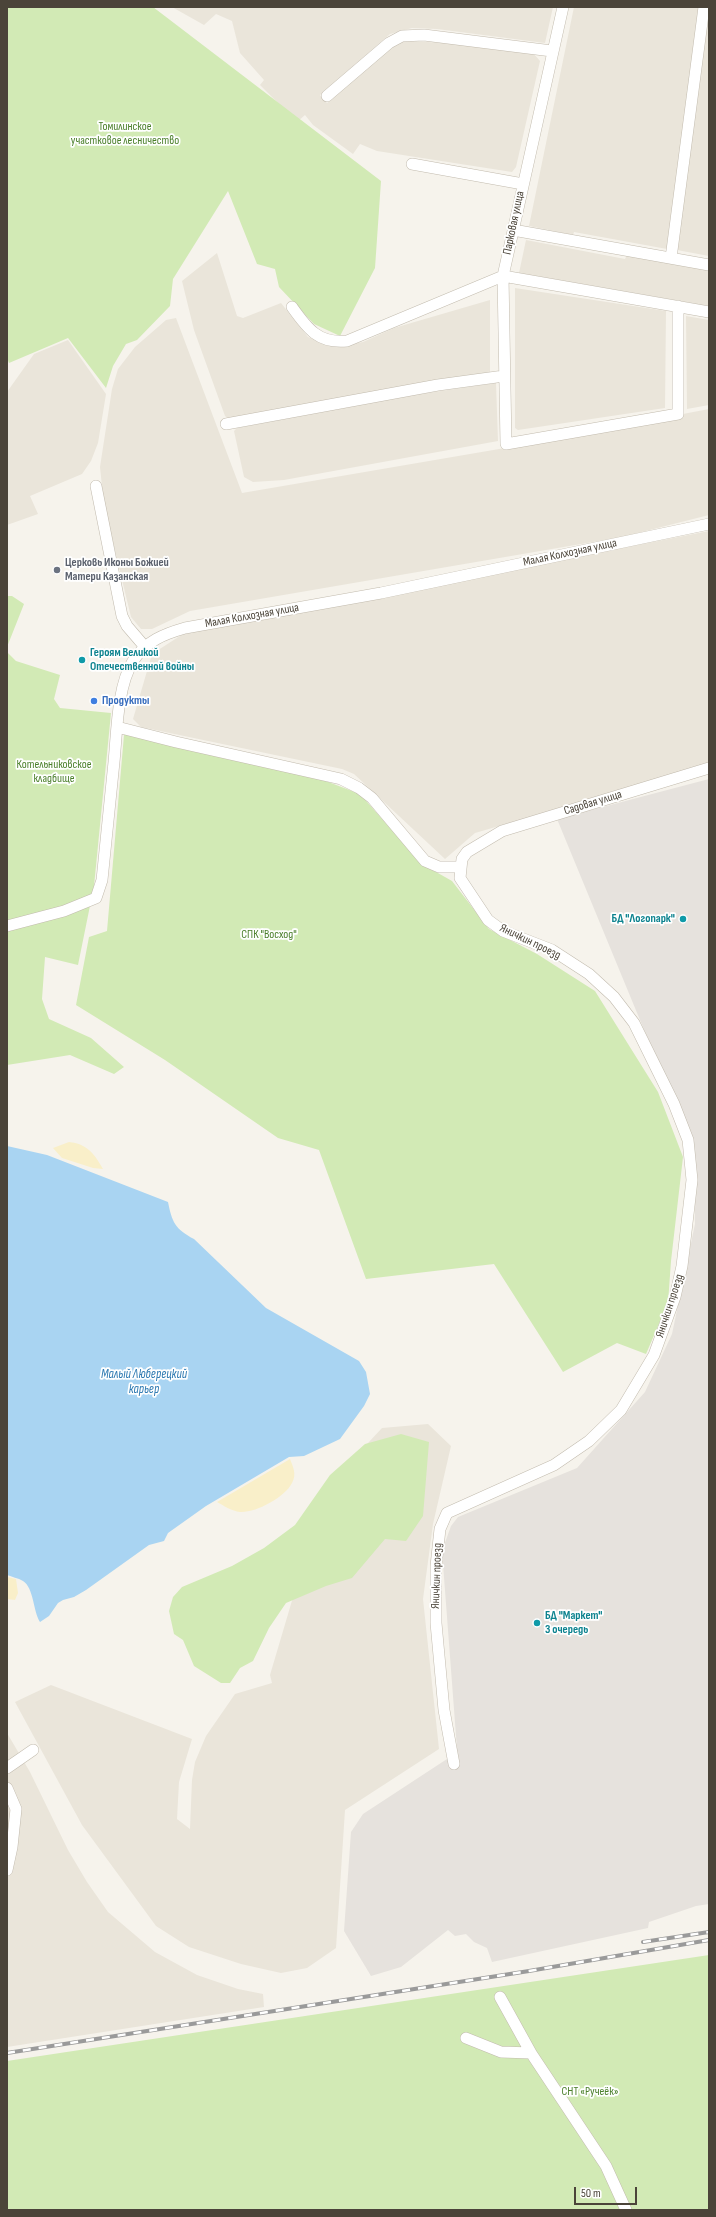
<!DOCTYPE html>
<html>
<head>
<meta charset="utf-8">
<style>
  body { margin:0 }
  #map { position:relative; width:716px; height:2217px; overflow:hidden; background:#f6f3ec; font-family:"Sofia Sans Condensed",sans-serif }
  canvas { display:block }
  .frame { position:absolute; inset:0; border:8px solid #4b4439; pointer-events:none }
  .scale { position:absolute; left:574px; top:2187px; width:63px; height:18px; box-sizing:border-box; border:2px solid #4b4439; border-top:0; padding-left:5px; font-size:12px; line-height:14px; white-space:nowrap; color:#4b4439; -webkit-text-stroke:3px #fff; paint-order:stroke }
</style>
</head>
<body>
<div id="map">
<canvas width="716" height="2217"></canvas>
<div class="frame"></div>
<div class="scale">50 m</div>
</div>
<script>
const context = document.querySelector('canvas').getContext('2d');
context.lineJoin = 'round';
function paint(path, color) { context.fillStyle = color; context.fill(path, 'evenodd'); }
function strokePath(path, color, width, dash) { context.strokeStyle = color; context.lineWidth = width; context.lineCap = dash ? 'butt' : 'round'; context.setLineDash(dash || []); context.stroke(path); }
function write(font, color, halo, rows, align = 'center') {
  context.font = font + ' "Sofia Sans Condensed",sans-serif'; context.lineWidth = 3.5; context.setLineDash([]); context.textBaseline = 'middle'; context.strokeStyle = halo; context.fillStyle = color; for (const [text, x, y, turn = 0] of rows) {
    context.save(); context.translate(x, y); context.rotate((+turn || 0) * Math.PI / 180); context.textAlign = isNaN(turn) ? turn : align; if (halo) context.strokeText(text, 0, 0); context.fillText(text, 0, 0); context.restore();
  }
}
const residential = new Path2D(`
  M172 7H553L545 43 437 29 412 28 390 34 320 95 327 103 394 44 402 41 450 43 534 54 540 61 516 167 512 172 377 151 360 144 353 154 313 125 305 115 297 122 260 85 264 80 240 53 232 21 216 14 204 25Z
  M574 7H699L667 249 574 232 573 235 529 226Z
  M709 7V256L677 250Z
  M526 240 625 259 627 255 709 270V306L519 273Z
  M217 253 237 316 243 318 281 303 308 337 337 346 363 342 394 328 490 300V373L229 419 225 416 194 330 182 281Z
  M515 288 666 311 665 408 518 430 515 428Z
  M686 316 709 320V405L687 409Z
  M176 318 242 493 505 448 709 409V515L622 537 190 611 152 629H141L131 617 104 505 100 467 112 389 118 369 135 347 166 320Z
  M68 340 106 394 98 443 91 461 82 474 30 496 38 514 7 525V392L34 354Z
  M496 383 498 441 284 480 253 482 244 477 234 431 237 428 413 395Z
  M709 531V765L475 833 445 859 354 774 342 769 141 727 133 719 152 654 183 634Z
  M428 1424 451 1446 433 1524 423 1599 439 1749 345 1810 336 1948 307 1968 281 1973 241 1964 189 1947 156 1926 82 1825 15 1702 51 1685 192 1739 179 1782 177 1819 190 1829 192 1780 195 1762 206 1736 235 1694 272 1683 270 1675 325 1489 382 1428Z
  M7 1733 30 1772 68 1850 87 1882 108 1912 155 1952 197 1975 238 1989 263 1994 264 2007 7 2047Z`);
const industrial = new Path2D(`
  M709 779V1904L696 1906 649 1922 648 1928 492 1962 487 1948 474 1942 466 1934 455 1936 448 1930 401 1967 371 1976 344 1931 351 1832 363 1814 447 1759 450 1766 458 1762 442 1551 451 1526 458 1517 577 1468 645 1392 672 1334 695 1224 694 1140 654 1054 557 819Z`);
const green = new Path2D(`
  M7 7H153L381 181 375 268 340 336 314 324 279 287 275 269 257 264 228 191 173 279 170 306 137 340 126 344 113 366 106 388 68 338 9 363 7 358Z
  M7 596H12L24 604 7 647Z
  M7 652 16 661 60 675 54 699 60 708 111 713 94 886 78 965 45 957 42 999 49 1019 91 1038 124 1067 114 1074 70 1055 7 1065Z
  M131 733 323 780 360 794 422 864 452 881 489 929 537 954 595 991 658 1092 683 1157 671 1261 668 1303 646 1354 617 1343 563 1372 494 1264 366 1279 319 1150 278 1138 165 1060 76 1005 89 937 107 931 124 735Z
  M401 1434 429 1442 423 1516 406 1541 385 1539 352 1578 326 1586 286 1603 269 1628 253 1661 240 1668 230 1683H221L194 1666 183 1640 174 1634 169 1611 173 1597 182 1587 232 1566 264 1548 295 1525 330 1475 365 1444Z
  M709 1955V2210H7V2061Z`);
const sand = new Path2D(`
  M69 1142C87 1144 94 1153 103 1169L93 1168 62 1158 53 1148Z
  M290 1459C293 1467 297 1474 292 1483 285 1497 256 1513 240 1512 232 1511 224 1506 217 1502Z
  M7 1577 16 1579 18 1593 15 1600 7 1599Z`);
const water = new Path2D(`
  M7 1146 47 1155 168 1202C172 1222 175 1229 194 1239L266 1308 359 1361 366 1372 370 1394 364 1406 340 1439 304 1456 289 1457 206 1506 168 1533 164 1541 149 1545 86 1590 74 1597 63 1600 58 1603 49 1616 40 1622C33 1611 34 1588 23 1581 18 1578 12 1577 7 1575Z`);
const minor = new Path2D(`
  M563 7 503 276 506 444 678 414V306
  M327 96 389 43 402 36 424 35 552 51
  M412 164 523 184
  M513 230 709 265
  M671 258 704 7
  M292 307C307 328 318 344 347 341L503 276 709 312
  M226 424 438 385 504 376
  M96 486 122 616 127 626 145 647
  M117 727 176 742 341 779 359 788 372 798 425 861 439 867H461
  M7 926 64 911 96 898 102 880C106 840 110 801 114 762 117 732 117 687 133 661 146 641 164 634 185 628L381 593 709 524
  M454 1764 444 1710 436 1623V1566L440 1529 447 1513 554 1465 589 1441 621 1410 654 1355 675 1297 682 1266 692 1180 688 1140 674 1104 634 1023 614 997 589 974 552 950 503 931 488 920 460 878 462 859 467 852 502 831 709 768
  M7 1768 33 1750
  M7 1788 16 1809 12 1847 7 1870
  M500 1997 531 2053
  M466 2038 501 2052 531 2053 606 2166 626 2210`);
const rail = new Path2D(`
  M643 1942 709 1932
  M7 2053 529 1971 709 1940`);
const markers = [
  [57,570,4,"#6b7280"],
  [82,660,4,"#0f9aa8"],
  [94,701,4,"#3f7fe0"],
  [683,919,4,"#0f9aa8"],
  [537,1623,4,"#0f9aa8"]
];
const parkNames = [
  ["Томилинское",125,127],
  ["участковое лесничество",125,141],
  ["Котельниковское",54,765],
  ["кладбище",54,779],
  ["СПК \"Восход\"",269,935],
  ["СНТ «Ручеёк»",590,2092]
];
const streetNames = [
  ["Парковая улица",514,223,-78],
  ["Малая Колхозная улица",570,553,-12],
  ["Малая Колхозная улица",252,616,-10],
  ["Садовая улица",593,803,-17],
  ["Яничкин проезд",530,942,26],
  ["Яничкин проезд",670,1306,-72],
  ["Яничкин проезд",437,1576,-88]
];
const worshipNames = [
  ["Церковь Иконы Божией",65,563],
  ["Матери Казанская",65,577]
];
const cultureNames = [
  ["Героям Великой",90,653],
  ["Отечественной войны",90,667],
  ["БД \"Логопарк\"",675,919,"right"],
  ["БД \"Маркет\"",545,1616],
  ["3 очередь",545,1630]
];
const shopNames = [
  ["Продукты",102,701]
];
const waterNames = [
  ["Малый Люберецкий",144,1375],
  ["карьер",144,1390]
];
paint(residential, '#eae5da');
paint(industrial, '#e6e2dd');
paint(green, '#d2eab5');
paint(sand, '#f9efc9');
paint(water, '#a9d4f2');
strokePath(minor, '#c2bbae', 12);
strokePath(minor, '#fff', 11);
strokePath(rail, '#9a9a9a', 4);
strokePath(rail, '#fff', 2.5, [8]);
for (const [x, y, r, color] of markers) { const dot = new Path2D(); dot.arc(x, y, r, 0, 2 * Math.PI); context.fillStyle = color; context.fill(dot); strokePath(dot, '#fff', 1.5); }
write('12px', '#4a7f2a', '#fff', parkNames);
write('12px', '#4b4439', '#fff', streetNames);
write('bold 12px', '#5b616d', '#fff', worshipNames, 'left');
write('bold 12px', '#0d838f', '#fff', cultureNames, 'left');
write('bold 12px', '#366cbe', '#fff', shopNames, 'left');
write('italic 13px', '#2e7ab2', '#fff', waterNames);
</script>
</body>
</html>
